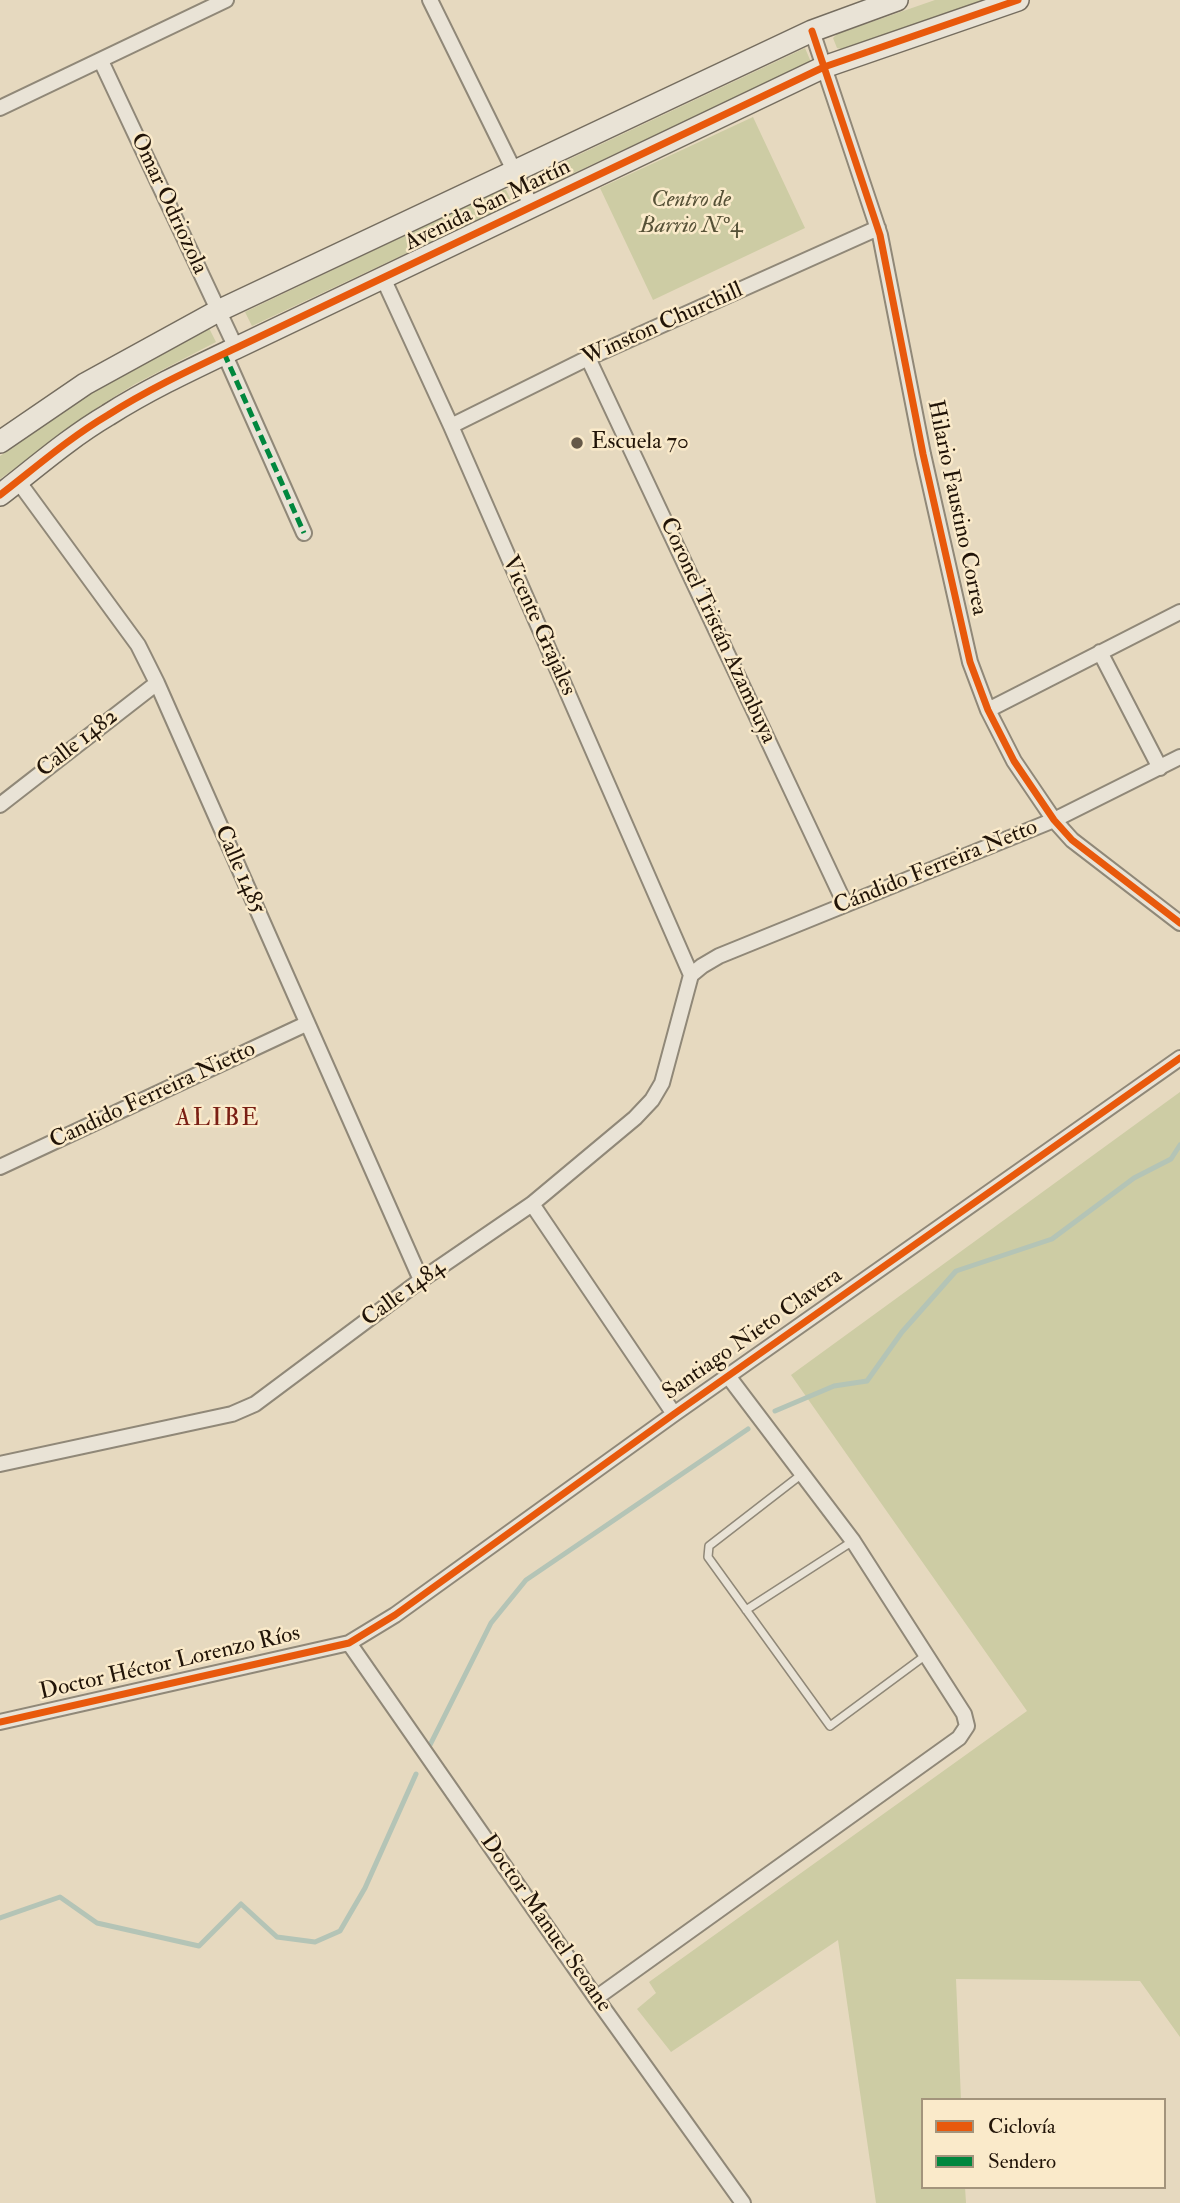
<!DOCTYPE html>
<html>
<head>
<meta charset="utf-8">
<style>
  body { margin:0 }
  #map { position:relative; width:1180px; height:2203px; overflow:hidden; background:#e6d9bf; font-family:"IM FELL Double Pica",serif }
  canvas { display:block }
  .legend { position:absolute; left:921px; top:2098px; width:245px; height:91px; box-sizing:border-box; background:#faeaca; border:2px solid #a3947c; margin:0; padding:9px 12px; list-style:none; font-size:21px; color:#211408 }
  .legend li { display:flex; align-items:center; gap:14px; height:35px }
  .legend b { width:35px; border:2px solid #a3947c }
</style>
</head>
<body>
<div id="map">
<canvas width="1180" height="2203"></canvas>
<ul class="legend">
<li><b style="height:9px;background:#e8590c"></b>Ciclovía</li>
<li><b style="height:9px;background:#00873e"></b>Sendero</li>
</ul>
</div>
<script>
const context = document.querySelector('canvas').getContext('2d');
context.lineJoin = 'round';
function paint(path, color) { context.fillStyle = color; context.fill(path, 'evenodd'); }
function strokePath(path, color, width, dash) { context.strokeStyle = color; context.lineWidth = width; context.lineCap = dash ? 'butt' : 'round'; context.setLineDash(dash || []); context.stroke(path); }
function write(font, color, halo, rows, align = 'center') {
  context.font = font + ' "IM FELL Double Pica",serif'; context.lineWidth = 5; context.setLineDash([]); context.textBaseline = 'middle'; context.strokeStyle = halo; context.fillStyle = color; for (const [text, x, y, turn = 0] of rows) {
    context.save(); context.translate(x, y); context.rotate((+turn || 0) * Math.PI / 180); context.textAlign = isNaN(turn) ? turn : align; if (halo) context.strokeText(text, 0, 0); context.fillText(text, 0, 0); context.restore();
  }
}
const green = new Path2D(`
  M935 0H983L842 49 837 48 833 38 837 34Z
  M805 48 811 62 544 187 539 188 534 179 538 174Z
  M753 117 805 228 653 300 600 188Z
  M502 189 506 190 511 200 509 205 252 326 245 312Z
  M209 328 216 342 135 384 101 405 0 479V456L93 392Z
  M1180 1092V2037L1140 1981 956 1979 961 2100H923V2187H965L966 2203H876L838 1940 671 2052 637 2009 656 1993 649 1982 1027 1711 791 1375Z`);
const stream = new Path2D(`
  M775 1411 834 1386 867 1381 902 1332 956 1271 1052 1239 1134 1178 1171 1159 1180 1145
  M430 1745 491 1623 526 1580 748 1429
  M0 1918 60 1897 97 1923 199 1946 241 1904 277 1937 315 1942 340 1931 365 1888 416 1774`);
const lane = new Path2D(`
  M802 1474 709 1546 708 1557 830 1726 926 1655
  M746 1610 853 1541`);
const street = new Path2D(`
  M430 0 531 205
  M812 31 880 235 923 454 970 662 988 710 1014 761 1054 820 1072 840 1180 923
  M101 61 236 348
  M0 108 226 0
  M383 278 451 426 691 975
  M224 353 304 533
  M588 358 845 904
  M451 426 588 358 878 228
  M18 481 138 645 157 683 421 1280
  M1100 652 1160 768
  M988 710 1180 612
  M0 805 157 683
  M691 975 702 966 719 956 1054 820 1180 757
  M0 1167 306 1024
  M532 1204 674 1414
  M0 1464 232 1414 255 1404 421 1280 532 1204 635 1118 652 1100 662 1083 691 975
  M349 1643 596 1998 743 2203
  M0 1722 349 1643 395 1615 674 1414 1180 1058
  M596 1998 959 1738 967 1726 964 1714 853 1541 728 1376`);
const secondary = new Path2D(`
  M0 442 85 384 218 311 812 31 897 0
  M0 495C35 468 69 438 108 415 149 389 192 369 236 348L824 67 1018 0`);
const quiet = new Path2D(`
  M224 353 304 533`);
const cycleway = new Path2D(`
  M812 31 880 235 923 454 970 662 988 710 1014 761 1054 820 1072 840 1180 923
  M0 495C35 468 69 438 108 415 149 389 192 369 236 348L824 67 1018 0
  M0 1722 349 1643 395 1615 674 1414 1180 1058`);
const markers = [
  [577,443,7,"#665948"]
];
const parkNames = [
  ["Centro de",691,201],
  ["Barrio Nº4",691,227]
];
const streetNames = [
  ["Omar Odriozola",168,204,65],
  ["Avenida San Martín",488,206,-26],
  ["Winston Churchill",663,325,-24],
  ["Hilario Faustino Correa",956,508,78],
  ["Vicente Grajales",538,626,66],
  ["Coronel Tristán Azambuya",717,631,65],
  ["Calle 1482",78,744,-38],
  ["Cándido Ferreira Netto",936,868,-22],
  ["Calle 1485",239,870,66],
  ["Candido Ferreira Nietto",153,1096,-25],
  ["Calle 1484",404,1294,-36],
  ["Santiago Nieto Clavera",753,1335,-35],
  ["Doctor Héctor Lorenzo Ríos",170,1664,-13],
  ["Doctor Manuel Seoane",545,1924,55]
];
const poiNames = [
  ["Escuela 70",591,443]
];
const neighbourhoodNames = [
  ["ALIBE",218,1120]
];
paint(green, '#cdcca4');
strokePath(stream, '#b4c4b6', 5);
strokePath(lane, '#908878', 10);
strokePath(street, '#908878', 18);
strokePath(secondary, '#756d5f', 24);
strokePath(lane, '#e9e3d6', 7);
strokePath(street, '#e9e3d6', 14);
strokePath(secondary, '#e9e3d6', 21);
strokePath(quiet, '#00873e', 5, [10, 5]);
strokePath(cycleway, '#e8590c', 7);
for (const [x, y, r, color] of markers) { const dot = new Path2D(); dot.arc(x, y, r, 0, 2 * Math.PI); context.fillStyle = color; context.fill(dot); strokePath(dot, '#faeaca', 2.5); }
write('italic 23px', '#565137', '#faeaca', parkNames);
write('23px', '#211408', '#faeaca', streetNames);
write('23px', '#211408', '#faeaca', poiNames, 'left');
context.letterSpacing = '2px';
write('24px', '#7a1f14', '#faeaca', neighbourhoodNames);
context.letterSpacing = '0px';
</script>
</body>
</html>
